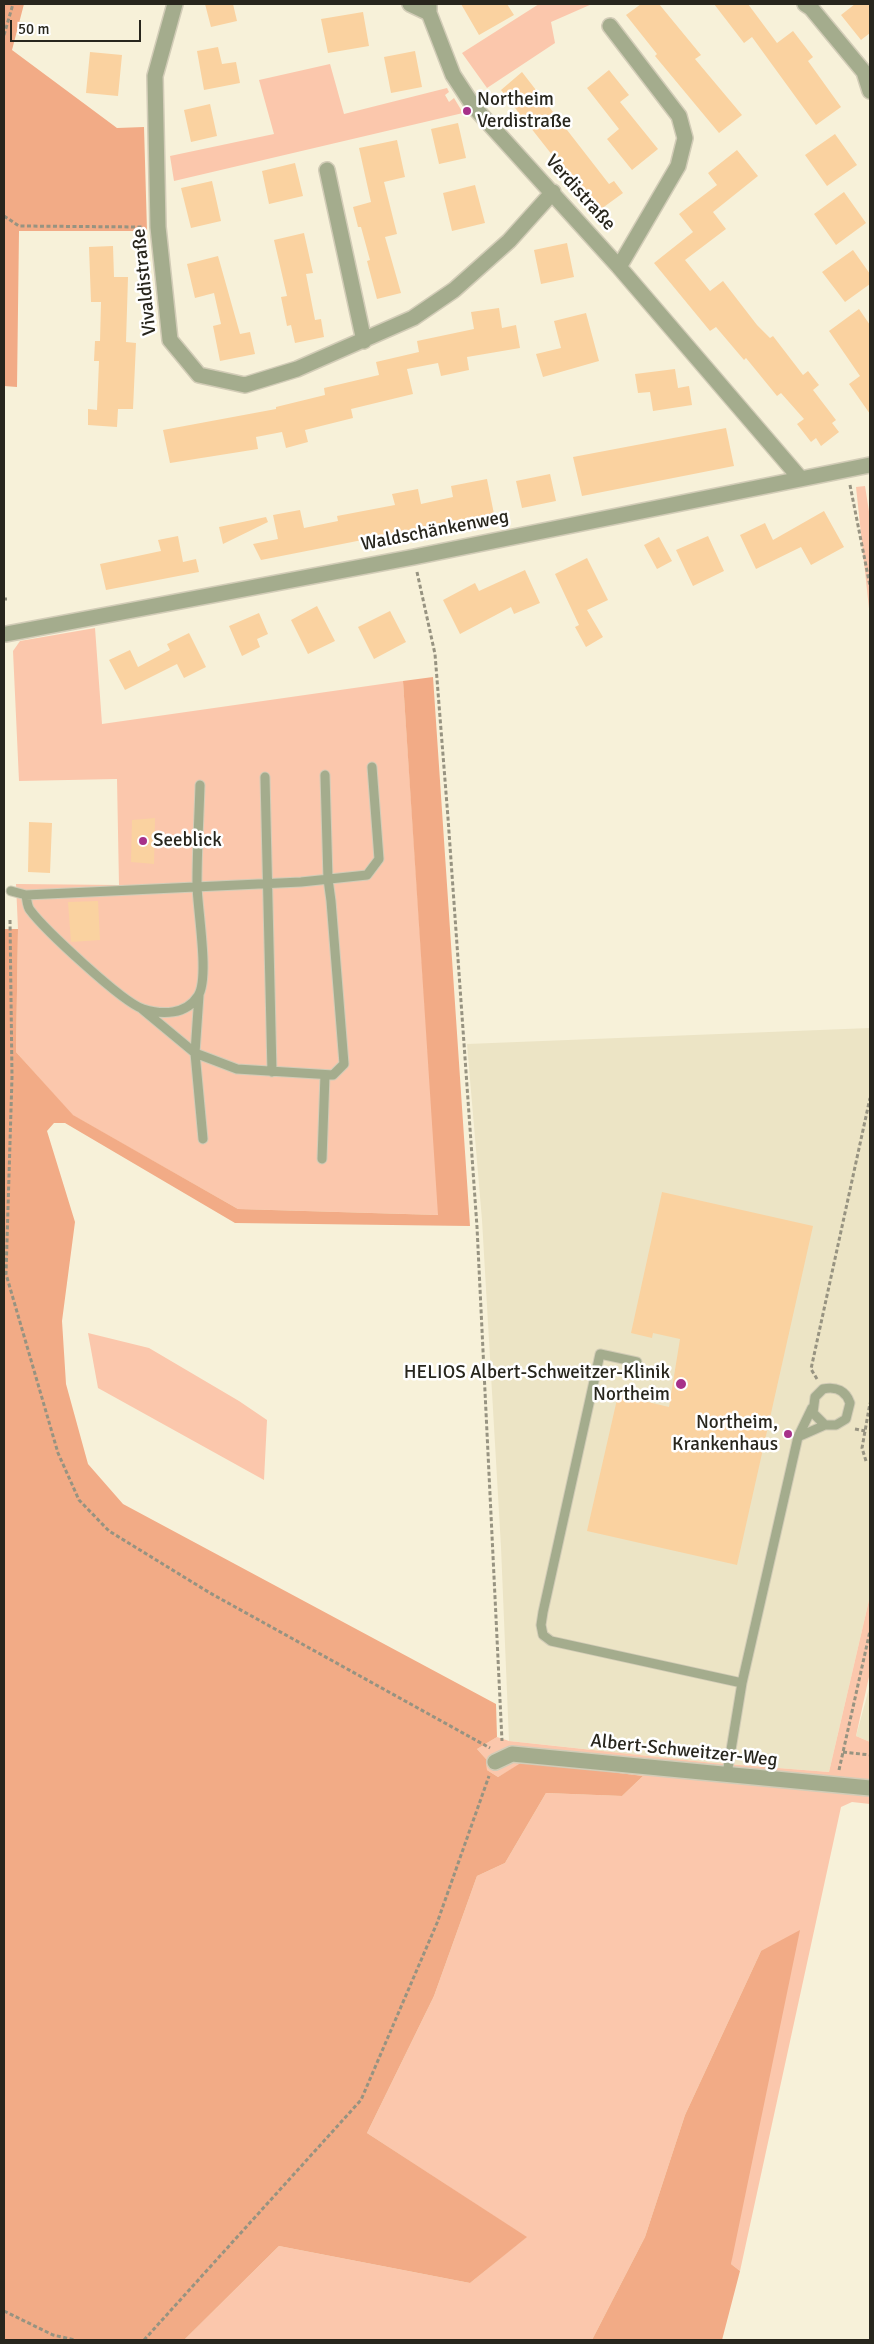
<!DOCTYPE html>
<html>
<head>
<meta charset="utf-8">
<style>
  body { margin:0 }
  #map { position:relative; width:874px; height:2344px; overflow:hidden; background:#f7f1d9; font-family:Signika,sans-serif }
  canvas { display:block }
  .frame { position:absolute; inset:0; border:5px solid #28261d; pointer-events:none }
  .scale { position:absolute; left:10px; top:20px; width:131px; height:22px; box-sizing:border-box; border:2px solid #28261d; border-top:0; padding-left:6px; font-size:15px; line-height:18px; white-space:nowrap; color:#28261d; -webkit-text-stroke:4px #fff; paint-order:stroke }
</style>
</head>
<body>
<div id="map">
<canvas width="874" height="2344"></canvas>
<div class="frame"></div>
<div class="scale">50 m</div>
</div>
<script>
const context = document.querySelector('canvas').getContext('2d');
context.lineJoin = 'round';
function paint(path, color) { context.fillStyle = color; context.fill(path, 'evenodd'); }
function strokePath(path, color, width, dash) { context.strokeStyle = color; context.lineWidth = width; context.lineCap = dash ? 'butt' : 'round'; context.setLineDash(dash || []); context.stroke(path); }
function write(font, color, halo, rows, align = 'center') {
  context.font = font + ' Signika,sans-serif'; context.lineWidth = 5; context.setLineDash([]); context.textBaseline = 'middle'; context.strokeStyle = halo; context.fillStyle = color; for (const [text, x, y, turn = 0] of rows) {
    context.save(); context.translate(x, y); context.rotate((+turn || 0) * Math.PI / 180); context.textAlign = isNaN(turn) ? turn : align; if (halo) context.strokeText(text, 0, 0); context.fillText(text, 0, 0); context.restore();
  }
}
const built = new Path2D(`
  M870 1028V1596L829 1772 714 1763 509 1741 501 1547 482 1220 467 1044Z
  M870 1685V1742L856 1736Z`);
const green = new Path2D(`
  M539 4H592L551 22 555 43 487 88 462 53Z
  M330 64 344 114 447 88 449 92 445 95 449 102 454 98 463 113 174 181 170 156 274 134 259 80Z
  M865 486 870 518V618L856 487Z
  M95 628 102 724 403 681 439 1215 238 1209 72 1115 16 1052 18 929 16 884 119 885 117 779 19 781 13 651 20 641Z
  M88 1333 149 1348 239 1401 267 1420 264 1480 98 1388Z
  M870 1596V1672L856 1736 870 1742V1804L852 1802 841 1807 740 2271 731 2264 761 1951 685 2115 645 2237 592 2340H184L279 2246 470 2283 526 2237 367 2133 434 1996 477 1876 505 1863 546 1793 622 1796 643 1776 524 1762 498 1777 487 1770 486 1759 477 1749 497 1737 509 1741 714 1763 829 1772Z`);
const forest = new Path2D(`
  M4 4H24L12 50 117 128 144 127 147 231H19L17 387 4 386Z
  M433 677 470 1226 235 1223 65 1123H54L47 1131 75 1222 62 1321 66 1384 88 1464 123 1504 496 1704 497 1737 477 1749 486 1759 487 1770 498 1777 524 1761 643 1776 622 1796 546 1793 505 1863 477 1876 434 1996 367 2133 527 2237 470 2283 279 2246 184 2340H4V929H18L16 1052 73 1115 238 1209 438 1215 403 681Z
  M800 1930 731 2264 740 2271 722 2340H592L645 2237 685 2115 761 1951Z`);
const building = new Path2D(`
  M205 4H233L237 21 211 27Z
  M461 4H507L514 15 479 35Z
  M641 4H659L701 55 695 59 742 115 719 133 655 56 657 54 626 15Z
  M714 4H748L777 43 793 31 813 57 808 61 841 107 816 125 752 37 744 43Z
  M855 4H870V33L861 40 841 15Z
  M363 12 369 46 328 53 321 19Z
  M218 47 222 64 236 62 240 83 204 90 197 51Z
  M415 51 422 87 391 93 384 57Z
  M90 52 122 55 118 96 86 93Z
  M609 70 629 95 620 102 658 149 632 170 607 139 619 129 587 88Z
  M522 72 609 184 614 181 623 193 597 212 501 90Z
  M210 104 217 136 191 142 184 110Z
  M458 123 466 158 439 164 431 129Z
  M835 134 857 165 827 186 805 155Z
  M397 140 405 177 384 182 397 234 385 237 401 293 377 299 367 261 370 260 361 227H358L353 207 371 202 359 148Z
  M737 150 758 176 713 212 726 229 685 260 710 291 723 281 757 325 770 338 773 336 803 375 808 371 819 385 813 390 836 420 832 423 839 432 821 446 816 438 811 442 797 424 804 419 781 393 777 396 746 358 744 360 716 327 710 331 654 263 693 232 679 214 717 185 708 173Z
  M295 163 303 196 269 204 262 171Z
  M212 181 221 221 191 228 181 188Z
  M475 185 485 223 452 231 443 193Z
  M844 192 866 223 836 245 814 214Z
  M304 233 313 273 306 274 315 320 321 319 324 337 295 343 291 325 287 326 281 297 287 296 274 240Z
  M567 243 574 277 541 284 534 250Z
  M113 246 114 277H128L126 342 136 343 133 409H118L117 427 88 425V409L97 410 99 361H94L95 341H100L101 302H91L89 247Z
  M853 250 870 274V284L845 302 822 272Z
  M218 256 240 334 250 332 255 354 220 361 213 326 221 324 214 293 195 298 187 264Z
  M499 308 502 328 516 325 520 348 467 357 469 370 441 376 438 363 407 369 413 394 351 409 353 418 305 430 308 442 286 448 282 432 256 437 258 449 170 463 163 430 276 409V407L325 395 324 388 379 375 376 362 419 352 417 341 474 329 471 312Z
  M859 309 870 325V414L849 384 860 376 829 331Z
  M586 313 599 361 543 377 536 354 561 348 554 321Z
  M675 369 678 388 689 386 692 405 653 411 650 392 638 393 635 374Z
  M726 428 734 466 582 496 573 457Z
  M550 474 556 501 522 508 516 481Z
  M487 479 494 514 261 560 253 544 278 539 273 515 300 510 304 528 338 521 337 516 395 505 392 494 418 489 421 504 453 497 451 486Z
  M824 511 844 547 811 565 801 547 756 569 740 535 765 523 773 540Z
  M266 517 268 522 223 544 219 527Z
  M178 536 183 562 196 559 199 572 106 590 100 564 161 551 158 540Z
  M708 536 724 571 693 586 676 550Z
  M659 537 672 561 657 569 644 545Z
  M587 558 608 600 587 610 603 637 586 647 575 627 579 625 555 574Z
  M525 570 540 603 514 614 511 607 460 634 443 600 475 583 479 591Z
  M317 606 335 641 308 654 291 620Z
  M390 611 406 642 374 659 358 627Z
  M259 613 268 634 257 639 260 647 242 656 229 626Z
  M189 633 206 667 184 678 177 664 125 690 109 660 130 650 138 667 170 650 167 644Z
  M155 818 154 864 131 862 132 820Z
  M29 822 52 823 50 873 28 872Z
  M98 901 100 940 71 942 68 902Z
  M662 1192 813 1226 737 1565 587 1531 618 1395 669 1407 680 1339 653 1333 652 1338 631 1333Z`);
const path = new Path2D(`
  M4 35 13 4
  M4 216 19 226 142 227
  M850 485 870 586
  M417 572 435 654 448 818 477 1227 502 1741
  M4 599H7
  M10 920 12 1077 6 1274 58 1453 79 1500 109 1531 210 1593 490 1748
  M817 1379 811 1369 870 1098
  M855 1429 865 1431
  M866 1461 862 1448 870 1403
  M843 1752 870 1755
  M839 1770 870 1631
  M4 2311 53 2335 75 2340
  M144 2340 361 2100 437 1923 489 1776`);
const lane = new Path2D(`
  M265 777 272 1072
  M11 891 26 895 301 882 367 875 379 859 372 767
  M26 895C27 900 27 906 30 910 44 929 122 1002 143 1009 162 1015 186 1015 198 996 210 978 197 908 197 884 197 851 199 818 200 785
  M199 995 195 1053 203 1139
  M142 1009 195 1053 237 1069 333 1075 344 1064 331 901 328 879 325 775
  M322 1159 325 1075
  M637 1362 600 1354 543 1612 541 1625 543 1635 551 1641 742 1683
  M798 1437 825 1425H836L846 1419 850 1403C846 1391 836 1386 823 1389L815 1397 813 1413 825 1425
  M727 1774 742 1683 798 1437 812 1408`);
const street = new Path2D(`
  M175 4 155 76 158 227 170 340 199 375 245 385 297 369 413 318 454 290 509 241 553 192
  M410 4 429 13
  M429 4V13L453 75 474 107 619 267 800 478
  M805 4 811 8 864 72 870 91
  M610 26 679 116 685 138 678 166 619 267
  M327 170 364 341
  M6 634 414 557 870 465
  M495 1762 512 1754 870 1788`);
const markers = [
  [467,111,5,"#a7318a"],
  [143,841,5,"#a7318a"],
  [681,1384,6,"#a7318a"],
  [788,1434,5,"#a7318a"]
];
const poiNames = [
  ["Northeim",477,100],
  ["Verdistraße",477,122],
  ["Seeblick",153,841],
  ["HELIOS Albert-Schweitzer-Klinik",670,1373,"right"],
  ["Northeim",670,1395,"right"],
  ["Northeim,",778,1423,"right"],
  ["Krankenhaus",778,1445,"right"]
];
const streetNames = [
  ["Verdistraße",580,193,48],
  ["Vivaldistraße",145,282,-96],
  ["Waldschänkenweg",435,531,-11],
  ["Albert-Schweitzer-Weg",684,1751,6]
];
paint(built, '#ece4c5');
paint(green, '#fbc7ac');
paint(forest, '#f2ab86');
paint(building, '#fad2a0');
strokePath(lane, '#d2ccb7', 11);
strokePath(street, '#d2ccb7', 18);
strokePath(path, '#979381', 3, [4, 2.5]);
strokePath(lane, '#a4ac8d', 9);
strokePath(street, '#a4ac8d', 15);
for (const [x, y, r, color] of markers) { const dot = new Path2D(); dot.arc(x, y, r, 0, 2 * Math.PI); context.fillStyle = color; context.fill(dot); strokePath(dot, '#fff', 2); }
write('19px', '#28261d', '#fff', poiNames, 'left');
write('19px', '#28261d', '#fff', streetNames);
</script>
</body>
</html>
